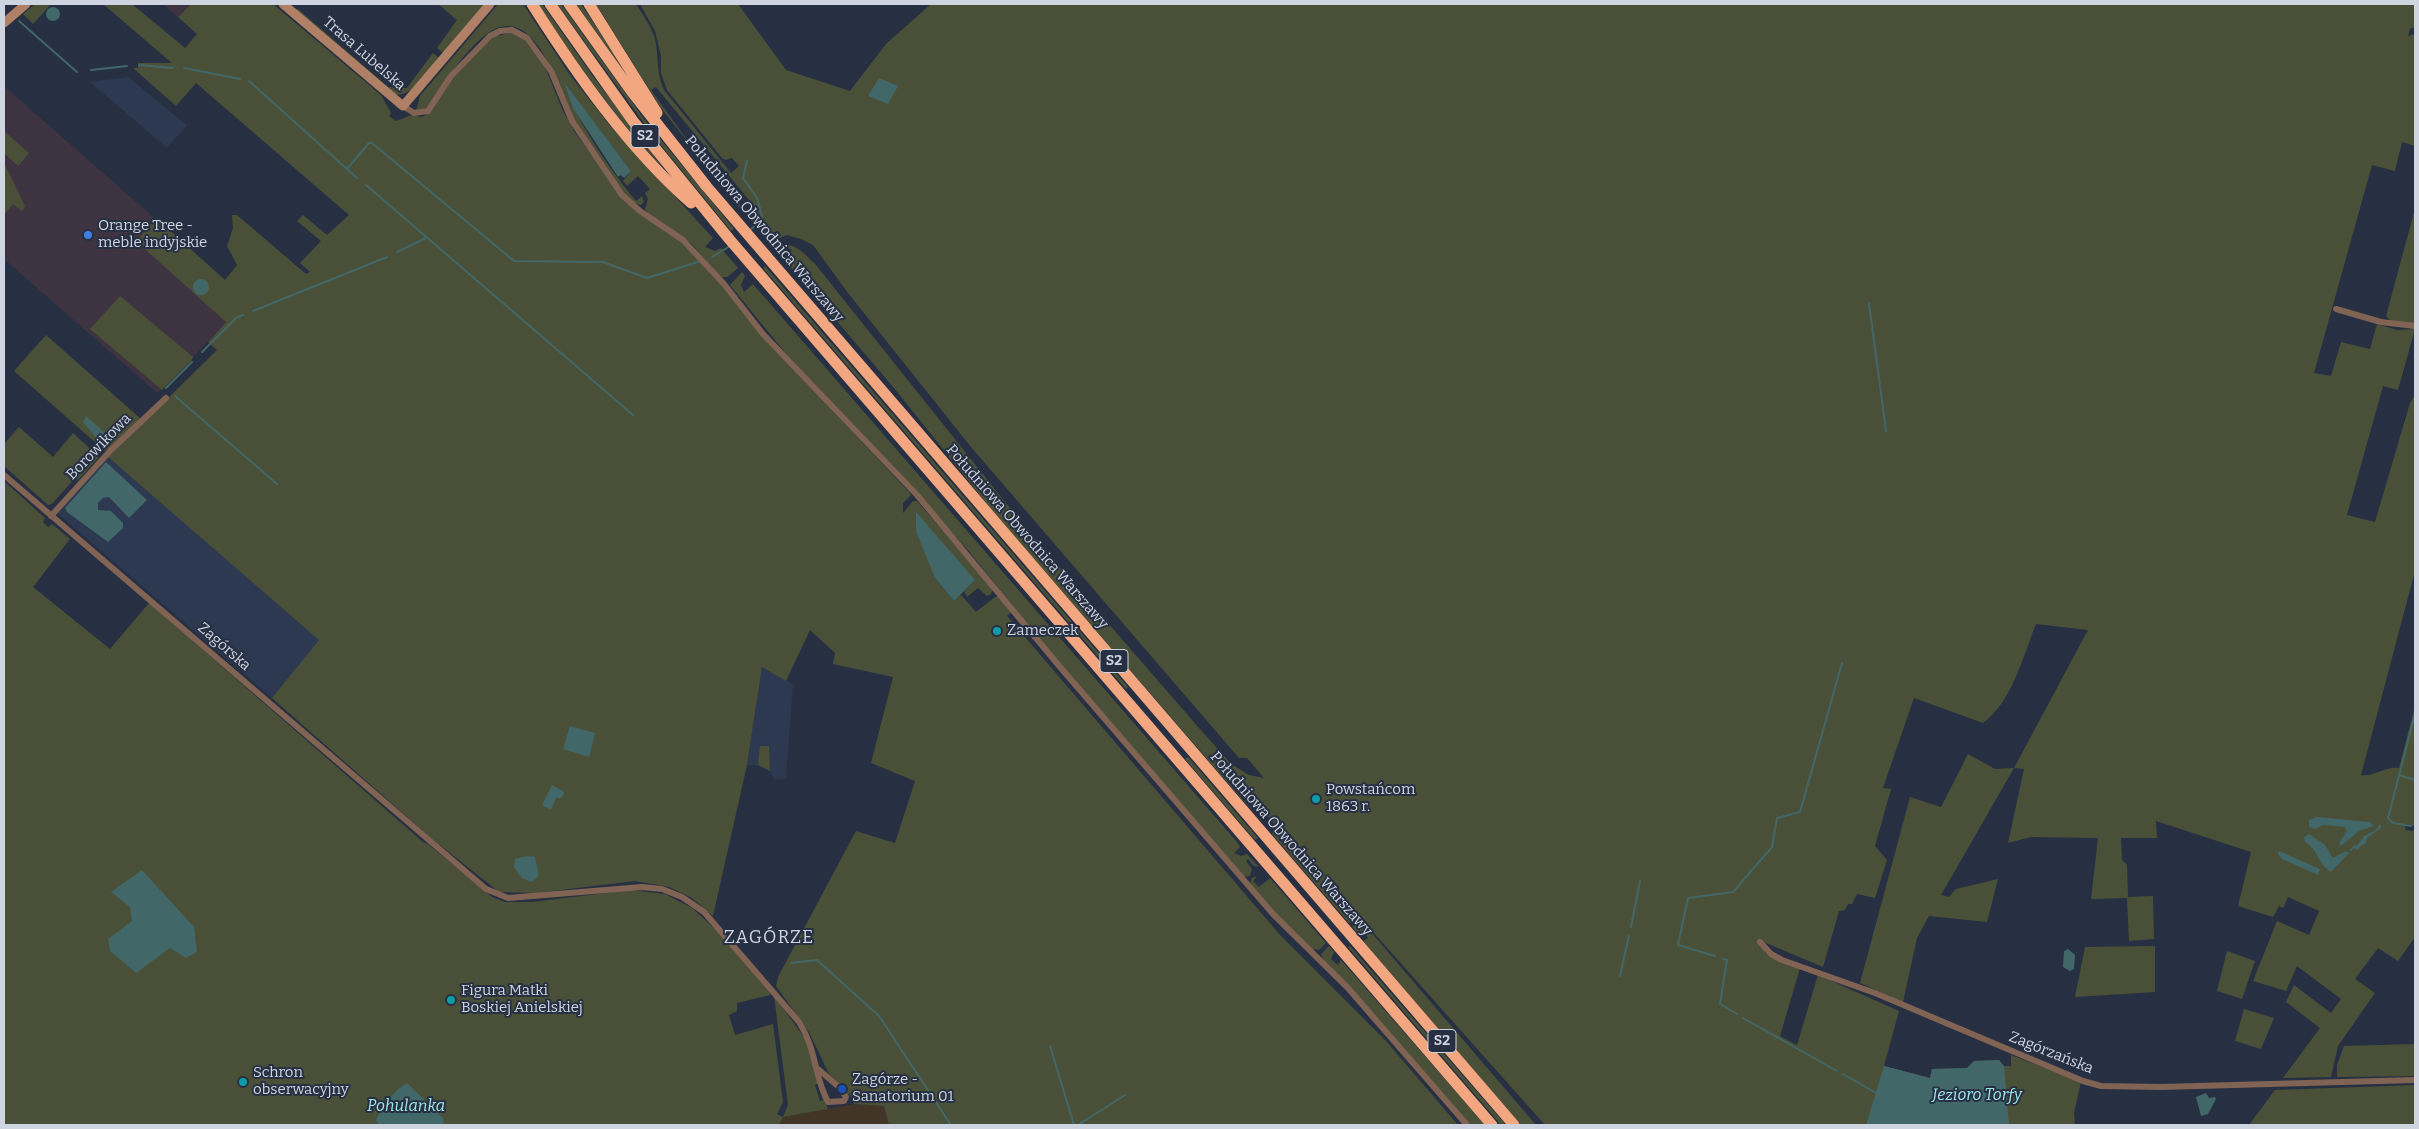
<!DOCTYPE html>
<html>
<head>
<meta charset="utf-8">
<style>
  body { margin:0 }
  #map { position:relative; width:2419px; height:1129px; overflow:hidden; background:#263042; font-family:Bitter,serif }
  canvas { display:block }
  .frame { position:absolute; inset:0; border:5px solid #ced4e0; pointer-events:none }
</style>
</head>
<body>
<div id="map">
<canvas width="2419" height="1129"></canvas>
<div class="frame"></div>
</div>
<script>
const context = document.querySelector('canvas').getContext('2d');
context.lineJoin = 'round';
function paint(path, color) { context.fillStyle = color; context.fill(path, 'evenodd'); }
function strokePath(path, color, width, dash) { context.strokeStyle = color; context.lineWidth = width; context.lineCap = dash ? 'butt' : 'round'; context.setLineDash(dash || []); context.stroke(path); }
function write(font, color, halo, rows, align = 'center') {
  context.font = font + ' Bitter,serif'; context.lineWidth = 4; context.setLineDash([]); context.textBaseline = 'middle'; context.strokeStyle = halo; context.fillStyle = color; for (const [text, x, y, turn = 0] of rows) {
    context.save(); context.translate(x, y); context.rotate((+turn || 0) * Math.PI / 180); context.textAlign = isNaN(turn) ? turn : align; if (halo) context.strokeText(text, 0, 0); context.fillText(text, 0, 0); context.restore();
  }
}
const commercial = new Path2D(`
  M162 4H191L178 17Z
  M4 86 225 280 226 322 193 357 191 361 157 393 4 259V215L13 204 4 196Z`);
const built = new Path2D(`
  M128 77 187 125 167 148 90 82Z
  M108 457 320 640 272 698 56 512Z
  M762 667 793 684 786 779H774L770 771 758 765H747Z`);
const medical = new Path2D(`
  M854 1104 884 1106 889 1125H779L783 1117Z`);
const green = new Path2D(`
  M35 4H51L33 24 23 14Z
  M103 4H132L185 48 197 34 178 17 191 4H273L381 95 391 113 389 116 396 121 412 115 422 117 431 112 453 78 483 45 496 36 511 33 523 38 545 67 562 109 574 131 623 199 678 239 713 275 772 347 909 492 911 495 903 503V513L913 501H917L993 589 991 594 987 596 978 588 967 597 964 591 975 580 935 578 954 601 960 595 962 596 976 612 995 597 999 596 1011 612 1007 616 1281 936 1386 1041 1458 1125H889L884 1106 854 1104 851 1096 829 1074 809 1032 776 986 778 977 856 831 895 843 915 781 871 763 893 677 833 664 835 653 810 630 786 681 762 667 747 765 713 916 692 898 669 887 635 881 536 893 499 892 430 837 272 698 319 640 108 457 217 350 208 342 226 322 136 241 156 218 225 280 237 265 227 246 233 228 232 215H237L306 274 310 272 300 263 321 241 297 221 303 215 327 235 349 215 196 83 176 106 133 68H138V63H172Z
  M438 4H485L443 53 437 48 457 20Z
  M498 4H523L570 75 611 127 713 238 705 247 715 251 721 248 738 268 727 277H720L691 243 648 214 645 209 648 199 645 193 650 189 638 176 627 186 623 181 631 171 565 84C574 118 613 174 636 201L642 196 644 202 641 205C629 204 618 185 612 176 599 156 584 137 572 116 559 91 538 12 497 28 472 38 442 86 427 108L416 111 420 96Z
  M537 4H542L592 75 663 168C615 118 576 61 537 4Z
  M557 4H561L644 119 734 229 731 231 652 134Z
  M576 4H581L625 70 624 71Z
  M596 4H636C643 15 651 26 655 39 659 57 656 73 664 90L731 173 739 166 732 158 726 160 722 158 667 90 661 73V56L655 31 640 4H738L786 70 850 91 886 44 931 4H2415V27L2410 29 2408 36 2415 34V146L2402 142 2395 171 2372 165 2314 373 2331 376 2341 342 2370 349 2377 324 2397 330 2415 329 2398 390 2383 386 2347 515 2375 522 2410 403 2415 395V571L2361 775C2375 777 2385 766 2399 768L2415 706V826L2406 824 2405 830 2415 831V937L2398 961 2378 948 2355 979 2375 993 2338 1046 2331 1077 2283 1078 2320 1028 2286 1002 2294 985 2331 1013 2341 999 2297 966 2286 991 2253 981 2277 921 2309 935 2319 911 2288 897 2283 908 2279 906 2273 917 2238 906 2251 852 2156 821 2157 838H2121L2122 860 2127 865 2128 897 2153 896 2154 939 2129 941 2127 898 2091 899 2098 838 2031 837 2008 843 2024 769 2014 768 1941 895 1949 897 1956 889 1998 879 1987 922 1929 916 1917 938 1903 1002 1860 983 1910 797 1941 807 1968 754 1995 769 2014 768 2088 630 2036 624C2023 656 2012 702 1983 723L1914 698 1883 788 1891 789 1875 846 1887 860 1875 898 1857 894 1852 904H1848L1845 910 1839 911 1823 967 1766 943 1765 953 1800 968 1780 1036 1797 1045 1818 975 1899 1011 1884 1066 1930 1078 1932 1069 1967 1068 1974 1061 1999 1060 2004 1066H2011V1055L2081 1082 2074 1113 2075 1125H1545L1373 932 1363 923H1349L1272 834 1275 825 1223 765 1219 771 1265 826 991 509 894 388 783 258 792 250 785 247 776 249 774 246C794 240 803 252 816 265L1029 532 1199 728 1231 764 1249 775 1264 778 1247 758H1239L971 447 848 293 813 245 801 239 787 235 770 242 753 221 756 212 749 200 656 87 651 90 685 137 744 209V213L661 108Z
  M298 9 388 87 407 88 433 53 439 58C427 72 414 96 394 95L295 10Z
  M4 131 29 153 18 166 4 153Z
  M4 163 25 206 22 211 13 204 4 215Z
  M2415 209V324L2391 321 2386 316Z
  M765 266 1128 687 1126 689 763 268Z
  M742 272 745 276 741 285 744 292 753 284 1237 842 1240 847 1234 853 1241 856 1247 854 1259 867 1254 866 1248 859 1246 861 1252 869 1250 876 1243 877 1043 643 968 550 788 356 730 285Z
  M120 296 193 357 191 361 162 390 90 329Z
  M46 335 141 419 105 451 14 371Z
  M19 427 53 457 73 433 98 456V458L78 480 75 478 52 504 48 505 4 466V444Z
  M4 481 45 518 43 522 48 527 52 524 70 539 33 587 110 649 149 603 423 842 428 844 492 897 505 902H532L630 890 665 894 692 908 716 930 770 993V995L737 1003V1011L729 1015 735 1035 773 1024 783 1102 777 1114 783 1117 788 1105 774 996 806 1040 819 1083 815 1085 820 1101 824 1100 828 1109 783 1117 779 1125H4Z
  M760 746H769L770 771 758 765Z
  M1188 757 1258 838 1255 840 1185 759Z
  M1257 876 1253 881 1259 887 1270 878 1326 943 1319 950 1313 949 1275 913 1250 883 1252 878Z
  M1361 925 1370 931 1536 1125H1521L1363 941 1368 938 1365 932 1357 933 1352 926Z
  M1329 946 1334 952 1331 959 1338 965 1341 960 1485 1125H1470L1323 960 1321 954Z
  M1350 946 1506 1125H1501L1348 947Z
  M2155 946V992L2075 997 2085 947Z
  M2227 951 2255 961 2242 999 2217 991Z
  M2244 1009 2274 1018 2261 1049 2235 1041Z
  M2415 1044V1076L2337 1077V1065L2344 1046Z
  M2415 1085V1125H2249L2275 1090Z`);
const water = new Path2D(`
  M46 14a7 7 0 1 1 14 0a7 7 0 1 1-14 0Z
  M879 78 898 86 888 104 868 96Z
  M564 82 631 171 624 178 621 175 618 177 573 108Z
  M193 287a8 8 0 1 1 16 0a8 8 0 1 1-16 0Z
  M86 416 105 433 98 440 83 422Z
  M106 462 147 500 129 518 109 497 103 498 98 503V510L111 511 123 523V528L108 542 67 512 65 508Z
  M916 512 975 580 954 601 935 578 916 531Z
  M570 726 595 733 589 757 563 749Z
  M552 785 564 792V794L561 798H556L551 810 542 805Z
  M2317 817 2369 822 2374 826 2359 831 2341 846 2339 843 2347 831 2345 827 2323 825 2315 829 2309 827V820Z
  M2379 825H2381V828L2367 838 2365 845 2363 844 2357 850 2354 848 2351 851 2349 850 2355 845 2357 846 2364 836 2376 830Z
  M2309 834 2325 845 2333 858 2346 851 2349 853 2331 872C2316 862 2319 850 2305 842L2304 837Z
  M2279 851 2320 869 2318 875 2282 859 2278 854Z
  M527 856 535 857 539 876 532 882 522 878 514 867 515 859Z
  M142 870 194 927 197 952 186 958 170 948 136 973 110 951 108 939 132 921 130 907 111 892Z
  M2068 949 2075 955 2074 969 2070 971 2063 967 2064 951Z
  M1999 1060 2004 1066 2009 1125H1866L1884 1066 1930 1078 1932 1069 1967 1068 1974 1061Z
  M407 1083 443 1118 444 1125H379L376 1120C383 1104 393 1092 407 1083Z
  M2206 1093 2209 1098 2215 1097 2216 1099 2208 1114 2201 1116 2196 1097Z`);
const stream = new Path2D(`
  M19 21 77 72
  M139 65 173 68
  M184 68 240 79
  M91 70 127 66
  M249 81 357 178
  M747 161 743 178 757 198 762 216 759 222 749 231
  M347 169 369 143H372L514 261 603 262 647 278 698 262
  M366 185 633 415
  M397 252 426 238
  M712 257 730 246
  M1869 303 1886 431
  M253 311 387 257
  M202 352 236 318 243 315
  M166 388 192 362
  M175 396 277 484
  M2399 775 2415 780
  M2411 826 2393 823 2388 818 2415 714
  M1631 927 1640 881
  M1715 956 1678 945 1688 898 1733 892 1772 847 1777 818 1800 812 1842 663
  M1723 959 1727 960 1720 1004 1737 1014
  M791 963 817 960 879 1016 951 1125
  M1620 976 1629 936
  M1743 1018 1837 1071
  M1050 1046 1074 1125
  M1843 1074 1876 1093
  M1078 1125 1125 1095`);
const street = new Path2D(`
  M403 106 414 113 428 111 451 76 490 36 500 31 512 30 527 38 551 71 572 121 622 195 640 211 683 240 696 254 724 284 763 334 917 495 1060 667 1273 914 1347 987 1467 1125
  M2336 309 2381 322 2415 326
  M4 475 486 889 508 898 642 887 662 889 682 897 704 912 799 1022C817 1050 814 1077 828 1102L844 1101 846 1097 840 1088 818 1069
  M51 516 111 450 166 398
  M1760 942 1771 954 1782 960 1875 993 2083 1081 2101 1086 2161 1087 2415 1080`);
const secondary = new Path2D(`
  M283 4 403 106 490 4
  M4 23 26 4`);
const highway = new Path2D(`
  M532 4C577 75 628 147 691 203
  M550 4 633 121 730 240 1492 1125
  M569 4 632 92 707 187 1514 1125
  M589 4 657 113`);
const markers = [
  [88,235,5,"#3f7fe0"],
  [997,631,5,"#0f9aa8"],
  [1316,799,5,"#0f9aa8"],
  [451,1000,5,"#0f9aa8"],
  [243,1082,5,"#0f9aa8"],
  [842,1089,5,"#1a4fb4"]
];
const shields = [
  [645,136,28],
  [1114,661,28],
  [1442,1041,28]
];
const shieldNames = [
  ["S2",645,136],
  ["S2",1114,661],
  ["S2",1442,1041]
];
const streetNames = [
  ["Trasa Lubelska",364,54,41],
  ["Południowa Obwodnica Warszawy",764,229,50],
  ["Borowikowa",99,447,-46],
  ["Południowa Obwodnica Warszawy",1027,537,49],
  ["Zagórska",224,647,41],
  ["Południowa Obwodnica Warszawy",1291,844,49],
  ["Zagórzańska",2051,1053,22]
];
const poiNames = [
  ["Orange Tree -",98,226],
  ["meble indyjskie",98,243],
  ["Zameczek",1007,631],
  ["Powstańcom",1326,790],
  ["1863 r.",1326,807],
  ["Figura Matki",461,991],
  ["Boskiej Anielskiej",461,1008],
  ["Schron",253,1073],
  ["obserwacyjny",253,1090],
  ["Zagórze -",852,1080],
  ["Sanatorium 01",852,1097]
];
const waterNames = [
  ["Jezioro Torfy",1977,1096],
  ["Pohulanka",406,1107]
];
const quarterNames = [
  ["ZAGÓRZE",769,938]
];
paint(commercial, '#3e3341');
paint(built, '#2c3951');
paint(medical, '#433428');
paint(green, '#4a5038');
paint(water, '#426768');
strokePath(stream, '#426768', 2);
strokePath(street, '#816354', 6);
strokePath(secondary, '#af7f66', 9);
strokePath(highway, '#f2a781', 11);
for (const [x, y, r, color] of markers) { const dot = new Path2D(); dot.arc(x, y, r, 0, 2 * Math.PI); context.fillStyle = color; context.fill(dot); strokePath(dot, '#263042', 2); }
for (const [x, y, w] of shields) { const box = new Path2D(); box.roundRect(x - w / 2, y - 11.5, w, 23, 4); context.fillStyle = '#263042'; context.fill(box); strokePath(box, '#ced4e0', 1); }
write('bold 14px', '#ced4e0', null, shieldNames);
write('15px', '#ced4e0', '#263042', streetNames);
write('15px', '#ced4e0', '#263042', poiNames, 'left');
write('italic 16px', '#9ee7e9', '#263042', waterNames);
context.letterSpacing = '1px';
write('18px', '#ced4e0', '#263042', quarterNames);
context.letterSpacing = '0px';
</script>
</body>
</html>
